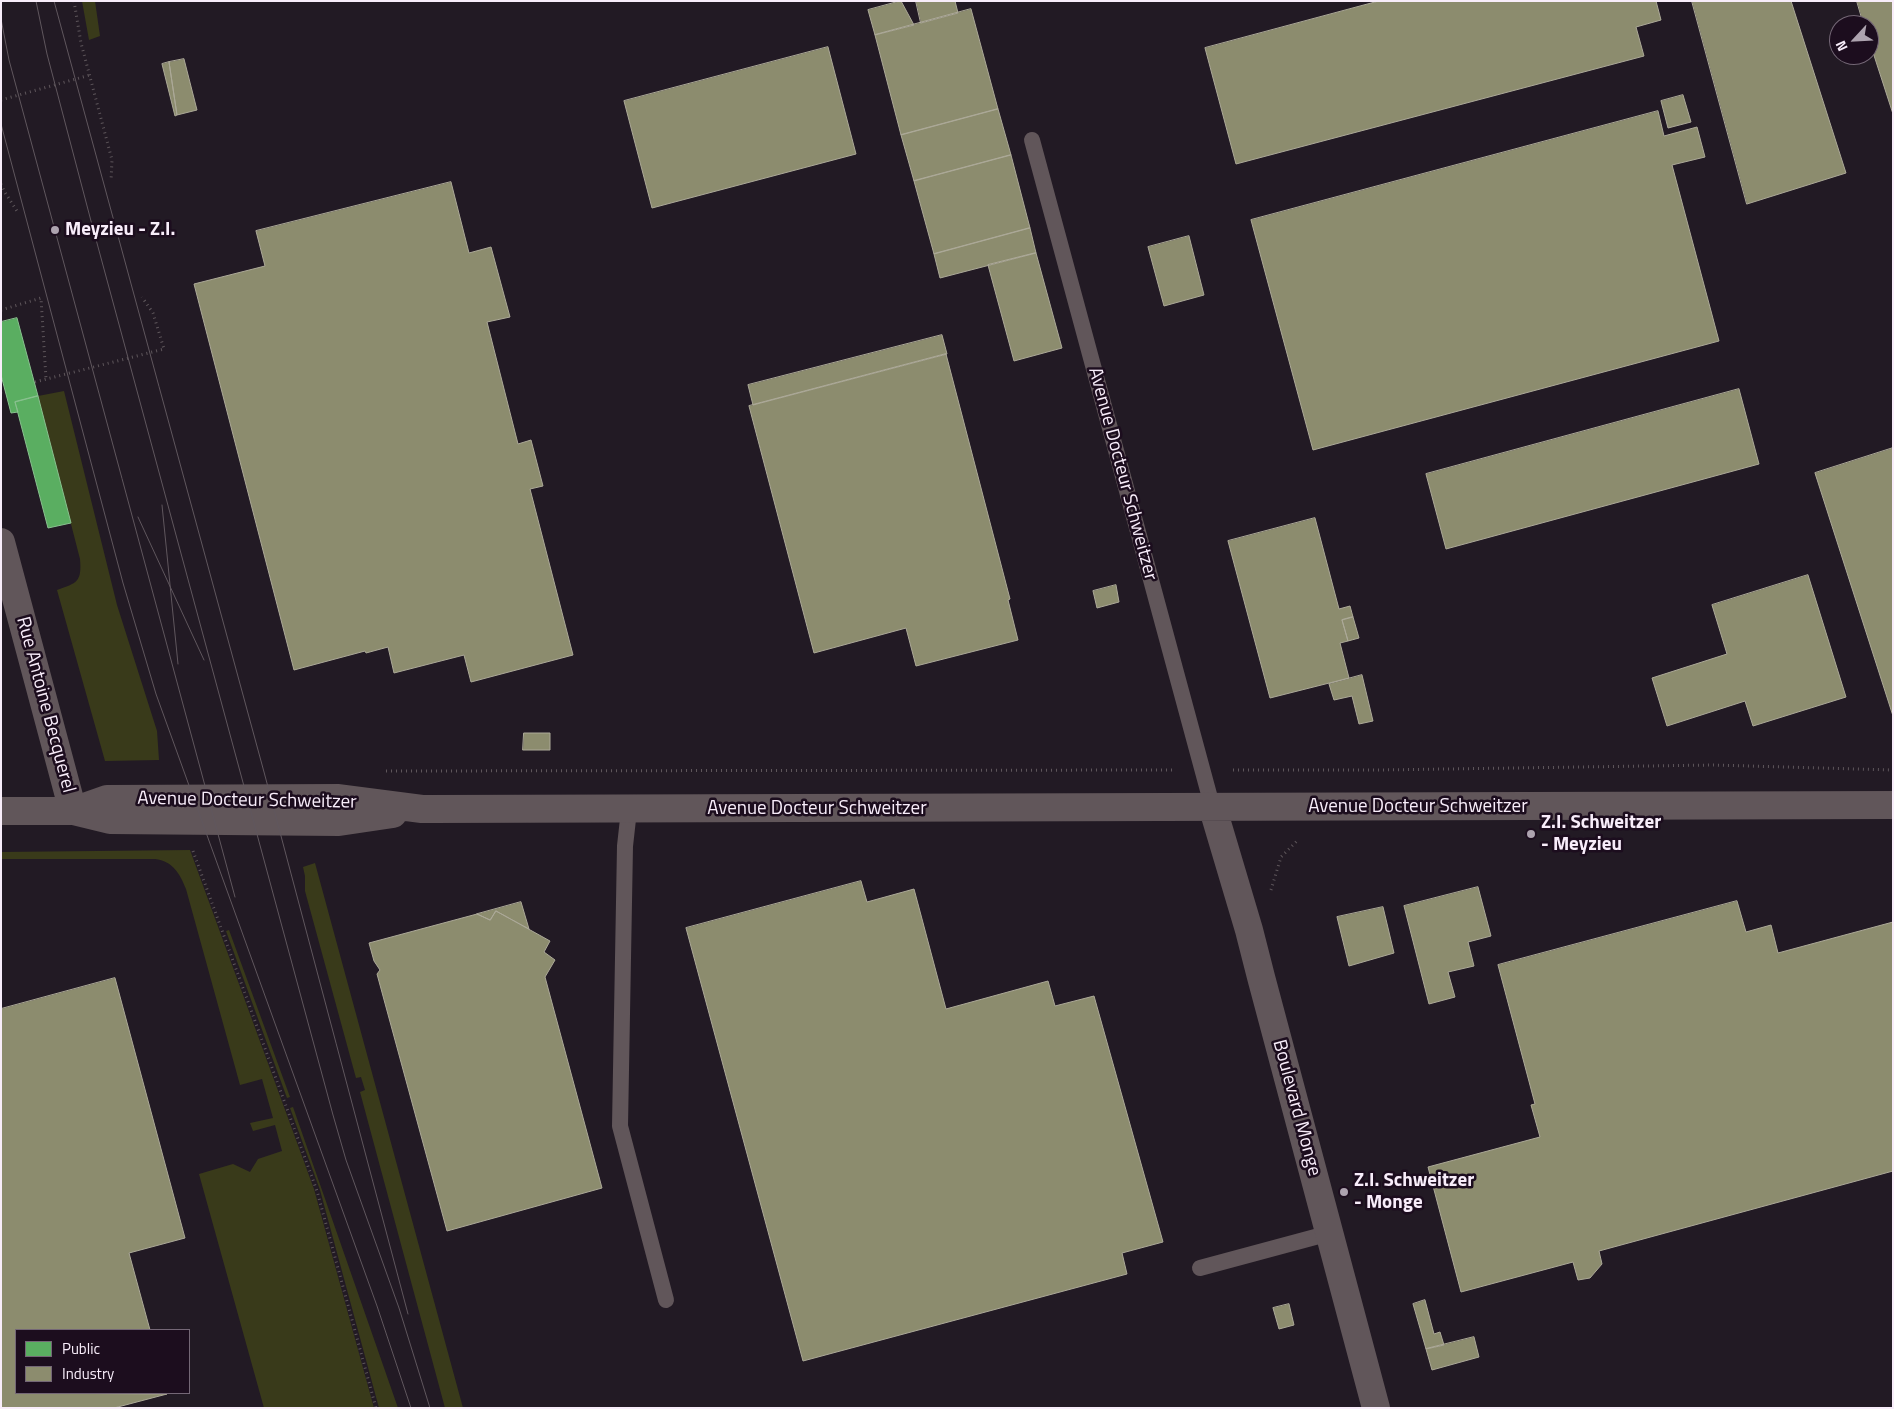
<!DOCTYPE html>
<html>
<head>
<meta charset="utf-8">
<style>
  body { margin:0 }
  #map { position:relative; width:1894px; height:1409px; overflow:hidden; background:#221a24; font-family:"Titillium Web",sans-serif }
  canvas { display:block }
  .frame { position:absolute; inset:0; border:2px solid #f8edfa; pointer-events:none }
  .legend { position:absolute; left:15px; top:1329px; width:175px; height:65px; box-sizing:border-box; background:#1c0d1e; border:1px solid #746776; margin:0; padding:6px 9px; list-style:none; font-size:15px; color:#f8edfa }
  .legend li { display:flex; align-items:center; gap:10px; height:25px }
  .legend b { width:25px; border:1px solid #746776 }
  .north { position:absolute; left:1829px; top:15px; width:50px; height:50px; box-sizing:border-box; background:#1c0d1e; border:1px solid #746776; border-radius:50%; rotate:245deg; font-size:14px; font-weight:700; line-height:20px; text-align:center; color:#f8edfa }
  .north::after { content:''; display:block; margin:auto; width:18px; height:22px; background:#ada3af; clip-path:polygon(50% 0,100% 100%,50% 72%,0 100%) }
</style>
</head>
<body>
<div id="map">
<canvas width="1894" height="1409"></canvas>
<div class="frame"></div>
<ul class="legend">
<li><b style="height:14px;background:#5aae61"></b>Public</li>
<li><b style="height:14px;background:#8c8c6e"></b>Industry</li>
</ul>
<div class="north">N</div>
</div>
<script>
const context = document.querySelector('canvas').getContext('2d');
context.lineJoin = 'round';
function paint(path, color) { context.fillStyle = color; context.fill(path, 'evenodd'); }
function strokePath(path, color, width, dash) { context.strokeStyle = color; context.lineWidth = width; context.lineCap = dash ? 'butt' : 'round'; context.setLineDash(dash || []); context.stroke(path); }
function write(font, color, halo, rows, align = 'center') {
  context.font = font + ' "Titillium Web",sans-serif'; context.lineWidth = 5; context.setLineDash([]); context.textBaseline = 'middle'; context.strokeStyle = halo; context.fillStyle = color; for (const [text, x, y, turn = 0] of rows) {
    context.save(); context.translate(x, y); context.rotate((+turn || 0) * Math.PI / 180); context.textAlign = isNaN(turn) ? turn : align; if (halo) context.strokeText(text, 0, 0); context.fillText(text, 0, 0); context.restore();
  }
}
const green = new Path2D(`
  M82 1H95L100 36 89 40Z
  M64 391 117 605 157 731 159 760 105 761 57 590C77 583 82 582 80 559L38 396Z
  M190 850 314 1189 374 1408H264L199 1174 233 1164 250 1172 258 1159 282 1151 275 1125 253 1131 250 1123 273 1118 262 1079 240 1085 186 889C180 874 173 861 155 859H1V852Z
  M315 863 463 1408H445L360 1092 365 1090 361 1077 356 1078 305 891V876L303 867Z
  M229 930 290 1097 287 1098 226 931Z
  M293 1107 398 1408H379L320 1190 290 1108Z`);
const public = new Path2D(`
  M17 318 38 396 15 402 18 412 11 413 1 375V322Z
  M38 396 71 523 48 528 15 402Z`);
const industry = new Path2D(`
  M901 1 914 25 875 35 868 10Z
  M916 1H955L958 13 921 23Z
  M1379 1H1656L1661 20 1636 27 1644 56 1236 164 1205 48Z
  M1692 1H1791L1846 173 1747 204Z
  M1857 1H1893V114L1869 40V25H1864Z
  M971 9 998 109 901 135 875 35Z
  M828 47 856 154 652 208 624 101Z
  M184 59 197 110 177 115 169 62Z
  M169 62 177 115 175 116 162 64Z
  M1683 95 1691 122 1668 128 1661 101Z
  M998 109 1011 155 914 181 901 135Z
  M1658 111 1664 136 1697 127 1705 157 1672 165 1719 341 1313 450 1251 220Z
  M1011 155 1030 228 934 254 914 181Z
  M451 182 469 253 491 247 510 317 487 322 518 444 531 440 543 486 530 489 573 655 471 682 464 655 394 673 388 647 366 653 365 651 294 670 194 284 265 266 256 231Z
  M1030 228 1036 253 940 278 934 254Z
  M1189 236 1204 295 1164 306 1148 247Z
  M1036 253 1062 348 1014 361 988 265Z
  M942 335 947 354 753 405 748 385Z
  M946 354 1010 599 1008 600 1018 640 916 666 906 628 814 653 749 406Z
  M1739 389 1759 464 1446 549 1426 474Z
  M1893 448V716L1815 473Z
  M1315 518 1339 609 1350 606 1353 617 1342 620 1348 641 1340 643 1349 678 1270 698 1228 541Z
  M1808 575 1846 697 1753 726 1745 701 1667 726 1652 678 1727 654 1712 605Z
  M1116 585 1119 602 1097 608 1093 591Z
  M1353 617 1359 638 1348 641 1342 620Z
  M1362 675 1373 721 1359 724 1352 696 1334 700 1329 684Z
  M524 733H550V750H523Z
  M861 881 867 902 914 889 946 1009 1048 981 1055 1006 1094 996 1163 1242 1122 1253 1127 1274 803 1361 686 928Z
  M1478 887 1491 936 1468 942 1474 966 1448 972 1455 997 1429 1004 1404 906Z
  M1737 901 1746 932 1771 925 1778 953 1893 922V1171L1599 1251 1602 1264 1590 1278 1578 1280 1573 1262 1461 1292 1428 1167 1540 1137 1531 1105 1535 1104 1498 965Z
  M521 902 529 929 496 911 490 920 477 914Z
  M1383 907 1394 953 1349 966 1337 917Z
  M496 911 550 941 544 952 555 960 545 977 602 1188 447 1231 377 974 380 970 374 961 369 943 477 914 490 920Z
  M115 978 185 1238 129 1253 150 1330H16V1393L167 1394 114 1408H1V1009Z
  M1425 1300 1434 1334 1440 1332 1444 1345 1426 1349 1413 1304Z
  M1289 1304 1294 1325 1279 1329 1273 1308Z
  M1474 1337 1479 1357 1432 1370 1426 1349Z`);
const path = new Path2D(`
  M74 1 81 43 112 160 111 181
  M1 100 90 75
  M1 184 4 191 17 211
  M1 310 41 298 46 379
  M35 382 164 349 153 313 142 297
  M1 392 5 391
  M1233 770H1379L1713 765 1893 770
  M386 771 1173 770
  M193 851 317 1191 376 1408
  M1271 890 1281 857 1298 840`);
const lane = new Path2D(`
  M1032 140 1213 809
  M629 810 625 846 620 1126 666 1300
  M1200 1268 1330 1233`);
const street = new Path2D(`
  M1 542 73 811
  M1213 809 1249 930 1261 977 1376 1408
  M1 811H73L110 820 339 822 393 814
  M73 811 107 799 337 798 422 809C912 810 1402 808 1893 805`);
const tram = new Path2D(`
  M36 1 47 54 91 221 333 1115 346 1160 399 1308 430 1408
  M54 1 264 772 408 1314
  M1 19 9 60 235 897
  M1 124 123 583 156 694 377 1306 411 1408
  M162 505 178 664
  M138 517 204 660`);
const markers = [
  [55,230,5,"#ada3af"],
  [1531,834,5,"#ada3af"],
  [1344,1192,5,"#ada3af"]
];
const poiNames = [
  ["Meyzieu - Z.I.",65,230],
  ["Z.I. Schweitzer",1541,823],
  ["- Meyzieu",1541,845],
  ["Z.I. Schweitzer",1354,1181],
  ["- Monge",1354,1203]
];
const streetNames = [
  ["Avenue Docteur Schweitzer",1122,474,75],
  ["Rue Antoine Becquerel",45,705,75],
  ["Avenue Docteur Schweitzer",247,801,1],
  ["Avenue Docteur Schweitzer",1418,807],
  ["Avenue Docteur Schweitzer",817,809],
  ["Boulevard Monge",1296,1108,75]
];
paint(green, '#393a1a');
paint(public, '#5aae61');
strokePath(public, '#89c18f', 1);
paint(industry, '#8c8c6e');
strokePath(industry, '#aca998', 1);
strokePath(path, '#5e565b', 3, [1, 4]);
strokePath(lane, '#61565a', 16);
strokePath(street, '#61565a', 28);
strokePath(tram, '#60575e', 1);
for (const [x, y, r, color] of markers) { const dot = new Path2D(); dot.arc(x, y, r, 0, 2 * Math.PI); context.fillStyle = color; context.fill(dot); strokePath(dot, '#1c0d1e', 2); }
write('bold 19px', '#f8edfa', '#1c0d1e', poiNames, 'left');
write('19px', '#f8edfa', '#1c0d1e', streetNames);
</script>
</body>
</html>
